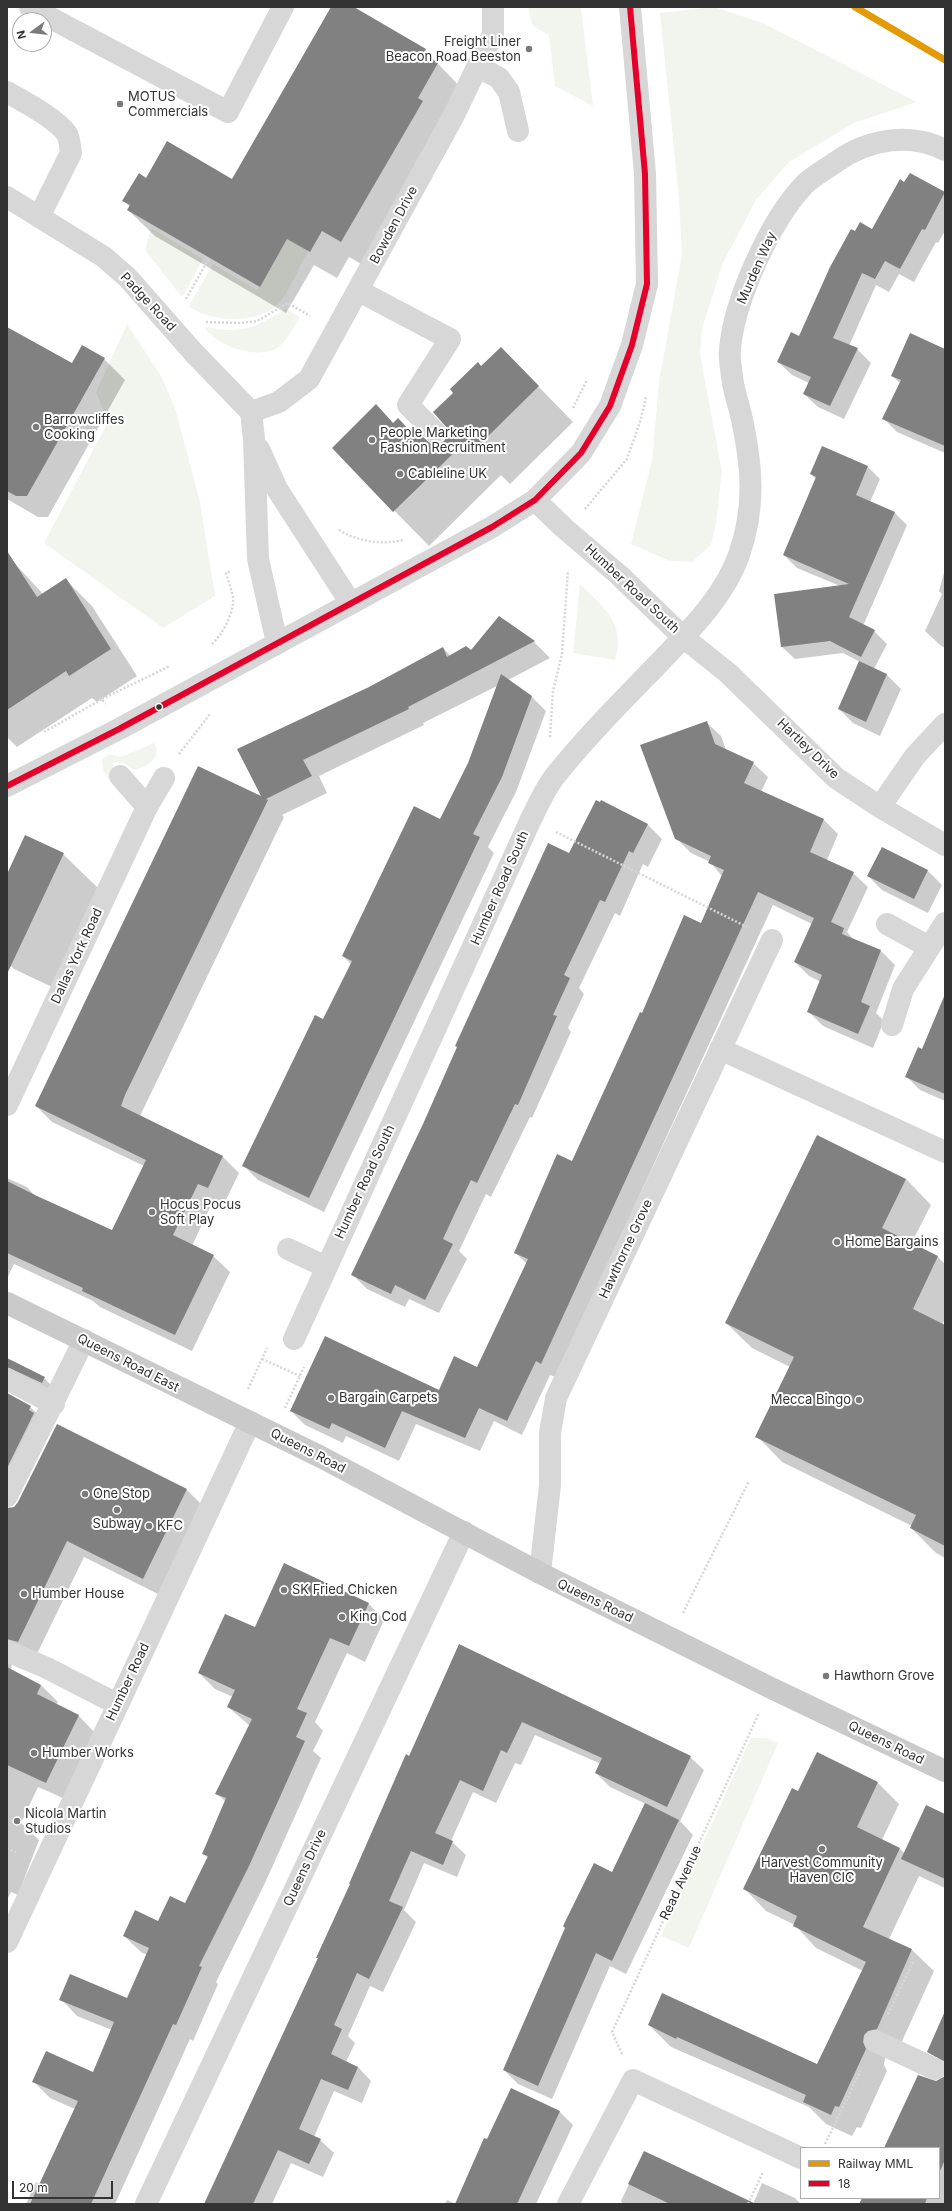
<!DOCTYPE html>
<html>
<head>
<meta charset="utf-8">
<style>
  body { margin:0 }
  #map { position:relative; width:952px; height:2211px; overflow:hidden; background:#fff; font-family:Inter,sans-serif }
  canvas { display:block }
  .frame { position:absolute; inset:0; border:8px solid #333; pointer-events:none }
  .legend { position:absolute; left:800px; top:2147px; width:140px; height:52px; box-sizing:border-box; background:#fff; border:1px solid #adadad; margin:0; padding:5px 7px; list-style:none; font-size:12px; color:#333 }
  .legend li { display:flex; align-items:center; gap:8px; height:20px }
  .legend b { width:20px; border:1px solid #adadad }
  .north { position:absolute; left:12px; top:12px; width:40px; height:40px; box-sizing:border-box; background:#fff; border:1px solid #adadad; border-radius:50%; rotate:255deg; font-size:11px; font-weight:700; line-height:16px; text-align:center; color:#333 }
  .north::after { content:''; display:block; margin:auto; width:14px; height:18px; background:#7a7a7a; clip-path:polygon(50% 0,100% 100%,50% 72%,0 100%) }
  .scale { position:absolute; left:12px; top:2181px; width:101px; height:18px; box-sizing:border-box; border:2px solid #333; border-top:0; padding-left:5px; font-size:12px; line-height:14px; white-space:nowrap; color:#333; -webkit-text-stroke:3px #fff; paint-order:stroke }
</style>
</head>
<body>
<div id="map">
<canvas width="952" height="2211"></canvas>
<div class="frame"></div>
<ul class="legend">
<li><b style="height:5px;background:#e39a05"></b>Railway MML</li>
<li><b style="height:5px;background:#e4002b"></b>18</li>
</ul>
<div class="north">N</div>
<div class="scale">20 m</div>
</div>
<script>
const context = document.querySelector('canvas').getContext('2d');
context.lineJoin = 'round';
function paint(path, color) { context.fillStyle = color; context.fill(path, 'evenodd'); }
function strokePath(path, color, width, dash) { context.strokeStyle = color; context.lineWidth = width; context.lineCap = dash ? 'butt' : 'round'; context.setLineDash(dash || []); context.stroke(path); }
function write(font, color, halo, rows, align = 'center') {
  context.font = font + ' Inter,sans-serif'; context.lineWidth = 4; context.setLineDash([]); context.textBaseline = 'middle'; context.strokeStyle = halo; context.fillStyle = color; for (const [text, x, y, turn = 0] of rows) {
    context.save(); context.translate(x, y); context.rotate((+turn || 0) * Math.PI / 180); context.textAlign = isNaN(turn) ? turn : align; if (halo) context.strokeText(text, 0, 0); context.fillText(text, 0, 0); context.restore();
  }
}
const green = new Path2D(`
  M528 7H581L593 106 555 86 549 35 532 25Z
  M714 7 763 23 917 102 854 123 789 162 756 200 723 263 702 328 700 354 722 472 716 523 711 545 692 562 670 561 631 544 652 461 659 382 682 254 679 198 660 13Z
  M151 228 203 259 182 297 145 250Z
  M287 239 308 251C299 267 291 288 280 302 261 325 209 323 189 306L213 264 257 290Z
  M285 309 300 317C294 326 288 339 281 345 262 362 219 347 205 329L207 327C240 335 258 327 285 309Z
  M127 324 161 376 175 408 200 502 215 596 163 628 44 543 108 422 96 392Z
  M580 584C604 608 626 623 615 660L573 653Z
  M154 743C163 758 147 767 134 770L124 763 114 762 109 779 103 771 102 759 109 754 121 757Z
  M751 1738H766L778 1743 689 1948 661 1936Z`);
const shadow = new Path2D(`
  M332 7H352L425 50 464 91 368 268 349 257 337 278 314 265 286 313 155 236 128 210 130 207 123 200 146 179 232 180Z
  M904 184 945 194V231L938 243 936 242 914 282 899 274 889 292 876 285 849 346 857 349 871 363 844 419 818 407 804 394 809 383 792 375 778 362 799 337 855 233 873 230Z
  M7 328 72 364 104 359 125 380 48 517H38L7 499Z
  M945 351V453L897 432 884 419 900 383 892 376Z
  M481 367 535 383 573 422 510 484 501 475 429 546 333 448 376 406 394 424 398 419 413 434 431 445H438L444 442Z
  M868 467 880 479 870 502 894 512 907 525 863 626 874 631 887 644 874 669 887 675 901 689 880 736 853 723 839 709 860 662 843 653 795 659 782 647 840 586 797 568 784 555 816 479 811 474Z
  M7 555 43 594 66 580 92 606 137 676 97 702 92 698 17 747 7 737Z
  M945 569V648L940 645 925 631 942 594 939 591Z
  M509 623 534 642 550 658 508 680 532 697 546 711 516 792 488 847 494 853 324 1212 258 1180 244 1166 324 1020 352 965 343 956 441 820 469 763 499 685 423 723 424 725 319 776 327 793 282 815 284 817 140 1116 223 1157 239 1173 224 1204 214 1199 192 1246 213 1256 230 1272 192 1351 100 1307 93 1301 14 1264 7 1279V1178L27 1187 37 1198 112 1231 144 1166 52 1122 36 1106 263 799 369 688 443 648 451 656 471 652Z
  M706 722 721 736 726 750 753 763 768 777 761 792 824 820 838 834 827 860 853 873 868 887 847 932 855 941 881 951 895 965 876 1013 884 1021 873 1048 823 1026 809 1012 821 982 809 976 795 962 812 924 773 905 556 1377 550 1375 522 1435 494 1421 480 1451 416 1424 399 1461 346 1436 343 1443 305 1425 291 1411 439 1391 477 1368 527 1264 515 1252 572 1162 642 1014 702 924 722 876 710 862 691 853 676 838Z
  M647 824 662 839 648 867 643 864 620 916 615 913 579 988 584 994 568 1028 571 1032 532 1118 530 1117 491 1197 486 1194 459 1251 467 1259 439 1313 409 1299 405 1307 367 1289 353 1275 570 854Z
  M882 848 928 871 942 885 928 913 882 890 868 876Z
  M63 854 98 888 52 987 14 969 7 962V876Z
  M945 1010V1101L920 1090 907 1077Z
  M906 1179 931 1205 911 1244 938 1257 945 1264V1319L942 1325 945 1326V1558L936 1553 911 1528 912 1526 782 1462 757 1436 790 1367 752 1348 726 1323Z
  M7 1360 44 1378 56 1390 7 1388Z
  M7 1393 30 1407 42 1418 7 1486Z
  M57 1425 187 1490 203 1506 160 1595 84 1557 35 1658 12 1663 11 1670 41 1685 58 1702 56 1705 79 1716 95 1733 63 1798 38 1787 21 1823 39 1840 18 1895 11 1892 7 1900V1534Z
  M368 1603 384 1620 365 1662 347 1653 315 1722 323 1731 313 1751 321 1758 265 1883 216 1982 218 1984 193 2041 190 2039 115 2204H26L36 2182 40 2184 75 2109 50 2098 34 2082 93 2073 112 2030 77 2016 61 1999H128L147 1955 141 1952 124 1936 159 1922 185 1905 208 1858 203 1854 226 1802 216 1793 250 1726 228 1707 233 1697 215 1689 199 1673 255 1629Z
  M460 1646 690 1757 704 1770 680 1821 693 1835 626 1974 610 1966 552 2099 518 2084 504 2070 613 1874 646 1804 610 1787 596 1773 601 1764 535 1735 521 1765 515 1763 496 1803 473 1792 451 1841 466 1855 457 1877 424 1863 404 1910 416 1922 383 1992 370 1986 348 2036 355 2043 346 2062 358 2067 371 2081 362 2103 334 2091 314 2137 320 2140 334 2153 323 2177 291 2163 272 2204H206Z
  M878 1783 899 1804 882 1840 900 1849 905 1854 945 1815V1888L919 1876 889 1939 912 1950 934 1971 898 2050 890 2052 885 2058 884 2065 887 2071 861 2128 857 2127 852 2136 826 2124 809 2107 671 2047 649 2025 818 2066 863 1971 816 1948 795 1925 766 1911 745 1889 798 1793Z
  M945 2077V2204H860L863 2198H939V2148H886L936 2083Z
  M559 2111 573 2125 536 2204H456L488 2141Z
  M644 2152 753 2204 762 2183 795 2198 801 2204H623L621 2201Z
  M447 2200 456 2204H445Z`);
const building = new Path2D(`
  M331 7H354L426 49 423 54 438 63 418 98 423 101 341 242 322 231 310 252 287 239 260 287 127 210 130 205 122 201 139 173 146 178 167 141 232 179Z
  M910 173 945 192 925 230 922 229 900 269 885 261 875 279 862 273 833 338 858 348 830 406 803 394 811 377 777 362 791 332 799 336 830 267 851 229 855 231 860 222 872 229 900 179 904 182Z
  M7 327 72 363 82 345 105 358 27 496H16L7 491Z
  M910 333 945 349V446L882 419 901 380 891 376Z
  M501 347 539 386 474 450 466 441 393 512 332 448 376 404 393 423 398 418 412 433 415 430 431 444H438L444 441 447 435V428L433 412 453 393 450 389 478 362 481 366Z
  M822 446 868 466 856 495 895 512 849 617 875 630 861 657 830 641 781 647 774 594 849 584 783 555 816 477 810 474Z
  M7 551 37 597 66 578 111 649 69 676 66 671 7 710Z
  M499 616 535 641 408 707 409 709 303 760 312 776 266 799 268 800 125 1095 121 1106 223 1156 208 1188 198 1184 173 1235 214 1255 175 1335 82 1291 83 1288 7 1253V1181L37 1196 112 1230 146 1160 35 1106 198 766 261 796 237 749 369 687 443 647 447 657 466 646 471 650Z
  M859 661 887 674 866 722 838 709Z
  M501 674 532 696 502 777 473 834 480 837 309 1198 242 1166 315 1015 323 1019 352 961 342 956 414 806 440 819 468 763Z
  M707 721 715 744 754 762 744 783 824 819 810 852 854 872 831 922 844 928 842 934 881 950 861 1002 870 1006 858 1034 807 1012 822 975 794 962 814 918 758 892 541 1364 536 1361 507 1421 479 1408 465 1438 402 1411 385 1448 332 1423 329 1429 290 1411 325 1336 439 1390 454 1356 477 1367 528 1259 514 1253 557 1154 572 1161 640 1012 642 1013 684 915 701 923 724 870 708 863 711 856 675 839 640 745Z
  M596 800 600 802 601 800 648 824 633 853 629 851 605 902 600 900 564 975 570 978 553 1015 557 1016 518 1105 515 1104 477 1183 471 1180 455 1213 443 1239 453 1244 425 1300 395 1285 391 1294 351 1275 423 1124 457 1047 455 1046 548 843 569 853Z
  M25 835 64 853 7 974V874Z
  M882 847 928 870 914 899 867 876Z
  M945 994V1094L905 1077 918 1047 922 1049Z
  M817 1135 906 1179 882 1228 938 1256 913 1309 945 1325V1546L910 1528 916 1515 755 1437 794 1357 725 1323Z
  M7 1358 45 1377 42 1383 7 1367Z
  M7 1393 31 1406 29 1410 34 1413 7 1468Z
  M57 1424 187 1489 143 1579 67 1541 18 1642 7 1639V1508L14 1507 18 1502Z
  M284 1563 369 1603 349 1646 330 1638 297 1709 307 1713 296 1737 305 1741 249 1866 199 1966 202 1967 176 2025 173 2024 91 2204H30L78 2101 32 2082 46 2051 93 2072 114 2022 59 2000 70 1974 127 1998 149 1948 123 1936 135 1910 158 1921 170 1896 185 1903 208 1856 202 1854 226 1798 215 1794 252 1719 227 1707 235 1690 198 1673 225 1614 255 1627Z
  M459 1644 691 1756 667 1807 595 1773 602 1758 522 1722 507 1753 501 1750 483 1791 460 1780 435 1833 453 1841 443 1865 411 1851 389 1901 403 1907 369 1979 357 1973 334 2025 342 2029 331 2054 358 2067 348 2090 321 2079 299 2129 321 2139 309 2164 278 2150 253 2204H204L318 1958H316L350 1884H349L406 1754 409 1756Z
  M7 1667 41 1685 37 1694 79 1715 46 1783 7 1765Z
  M817 1752 878 1782 857 1827 900 1848 863 1927 912 1949 877 2029 868 2031 864 2035 863 2042 866 2049 839 2107 835 2106 831 2115 803 2102 806 2095 677 2037 676 2039 648 2025 662 1993 817 2064 866 1962 793 1926 797 1916 743 1889 792 1788 798 1791Z
  M645 1803 679 1820 612 1961 596 1953 538 2086 503 2070 565 1928 563 1926 594 1863 612 1872Z
  M926 1805 945 1814V1879L901 1859Z
  M945 2011V2062L927 2052Z
  M918 2075 936 2081 945 2076V2160L939 2173V2148H884Z
  M511 2088 560 2111 517 2204H455L484 2138 487 2139Z
  M644 2151 674 2165 756 2204H670L628 2184Z
  M862 2198H927L925 2204H859Z`);
const path = new Path2D(`
  M186 299 209 258
  M206 322 241 323 257 321 288 303 310 316
  M573 408 587 380
  M585 509 627 459 640 422 646 397
  M339 530C359 542 381 545 403 540
  M212 644C223 634 234 613 233 598 232 590 228 581 226 573L231 571
  M102 699 170 666
  M44 732 102 699 105 704
  M550 737 553 691 562 654 568 570
  M179 754 210 714
  M556 832 747 927
  M262 1359 300 1376
  M248 1389 267 1348
  M285 1408 304 1367
  M683 1613 749 1481
  M7 1848 17 1853
  M888 2014 914 1960
  M622 2054 612 2032 759 1713
  M825 2144 862 2068
  M748 2204 763 2172`);
const minor = new Path2D(`
  M30 7 228 112 283 7
  M477 66 499 78 509 92 518 131
  M7 92C24 102 56 118 67 134 70 140 70 147 71 153L39 217
  M7 197 104 257 128 278 194 353 251 412 254 439 258 559 277 643
  M359 291 450 339 408 405 435 432
  M251 412 279 402 309 379 453 117 493 34V7
  M259 449 277 489 350 602
  M535 500 564 528 619 575 683 637 728 673 836 778 880 807 945 845
  M120 776 147 807
  M7 786 119 729 492 527 535 500 581 453 610 406 632 345 647 284 645 174 630 7
  M880 807 915 756 945 724
  M887 924 929 947
  M892 1025 903 989 945 923
  M720 1049 945 1152
  M7 1105 147 807 164 778
  M288 1249 326 1267
  M294 1339 531 819C538 805 545 789 555 776 586 737 625 698 660 662 690 630 724 597 739 555 756 506 752 465 741 415 738 402 733 389 732 376 731 368 729 358 730 349 734 301 770 221 804 185 813 176 826 169 836 162 868 139 910 132 945 150
  M7 1379 54 1404
  M7 1496 84 1340
  M540 1573 550 1485V1433L556 1398 772 940
  M7 1651 47 1668 117 1704
  M7 1942 250 1422
  M875 2041 935 2069
  M146 2204 464 1532
  M568 2204 633 2080 801 2158`);
const major = new Path2D(`
  M7 1303 321 1457 540 1573 771 1688 945 1771`);
const bus1 = new Path2D(`
  M7 786 119 729 492 527 535 500 581 453 610 406 632 345 647 284 645 174 630 7`);
const rail1 = new Path2D(`
  M855 7 945 60`);
const markers = [
  [529,49,4,"#7a7a7a"],
  [120,104,4,"#7a7a7a"],
  [36,427,4,"#7a7a7a"],
  [372,440,4,"#7a7a7a"],
  [400,474,4,"#7a7a7a"],
  [159,707,3.5,"#333"],
  [152,1212,4,"#7a7a7a"],
  [837,1242,4,"#7a7a7a"],
  [331,1398,4,"#7a7a7a"],
  [859,1400,4,"#7a7a7a"],
  [85,1494,4,"#7a7a7a"],
  [117,1510,4,"#7a7a7a"],
  [149,1526,4,"#7a7a7a"],
  [284,1590,4,"#7a7a7a"],
  [24,1594,4,"#7a7a7a"],
  [342,1617,4,"#7a7a7a"],
  [826,1676,4,"#7a7a7a"],
  [34,1753,4,"#7a7a7a"],
  [17,1821,4,"#7a7a7a"],
  [822,1849,4,"#7a7a7a"]
];
const poiNames = [
  ["Freight Liner",521,42,"right"],
  ["Beacon Road Beeston",521,57,"right"],
  ["MOTUS",128,97],
  ["Commercials",128,112],
  ["Barrowcliffes",44,420],
  ["Cooking",44,435],
  ["People Marketing",380,433],
  ["Fashion Recruitment",380,448],
  ["Cableline UK",408,474],
  ["Hocus Pocus",160,1205],
  ["Soft Play",160,1220],
  ["Home Bargains",845,1242],
  ["Bargain Carpets",339,1398],
  ["Mecca Bingo",851,1400,"right"],
  ["One Stop",93,1494],
  ["Subway",117,1524,"center"],
  ["KFC",157,1526],
  ["SK Fried Chicken",292,1590],
  ["Humber House",32,1594],
  ["King Cod",350,1617],
  ["Hawthorn Grove",834,1676],
  ["Humber Works",42,1753],
  ["Nicola Martin",25,1814],
  ["Studios",25,1829],
  ["Harvest Community",822,1863,"center"],
  ["Haven CIC",822,1878,"center"]
];
const streetNames = [
  ["Bowden Drive",394,225,-62],
  ["Murden Way",757,268,-66],
  ["Padge Road",148,302,47],
  ["Humber Road South",632,589,43],
  ["Hartley Drive",808,749,44],
  ["Humber Road South",500,888,-66],
  ["Dallas York Road",77,956,-65],
  ["Humber Road South",365,1182,-65],
  ["Hawthorne Grove",626,1249,-65],
  ["Queens Road East",128,1363,27],
  ["Queens Road",308,1451,27],
  ["Queens Road",595,1601,26],
  ["Humber Road",128,1682,-65],
  ["Queens Road",886,1743,26],
  ["Queens Drive",305,1868,-65],
  ["Read Avenue",681,1883,-65]
];
paint(green, '#f1f5ed');
paint(shadow, '#0003');
paint(building, '#818181');
strokePath(path, '#d6d6d6', 2.5, [2, 2]);
strokePath(minor, '#d7d7d7', 22);
strokePath(major, '#cacaca', 22);
strokePath(bus1, '#e4002b', 6);
strokePath(rail1, '#e39a05', 7);
for (const [x, y, r, color] of markers) { const dot = new Path2D(); dot.arc(x, y, r, 0, 2 * Math.PI); context.fillStyle = color; context.fill(dot); strokePath(dot, '#fff', 1.5); }
write('13px', '#333', '#fff', poiNames, 'left');
write('13px', '#333', '#fff', streetNames);
</script>
</body>
</html>
